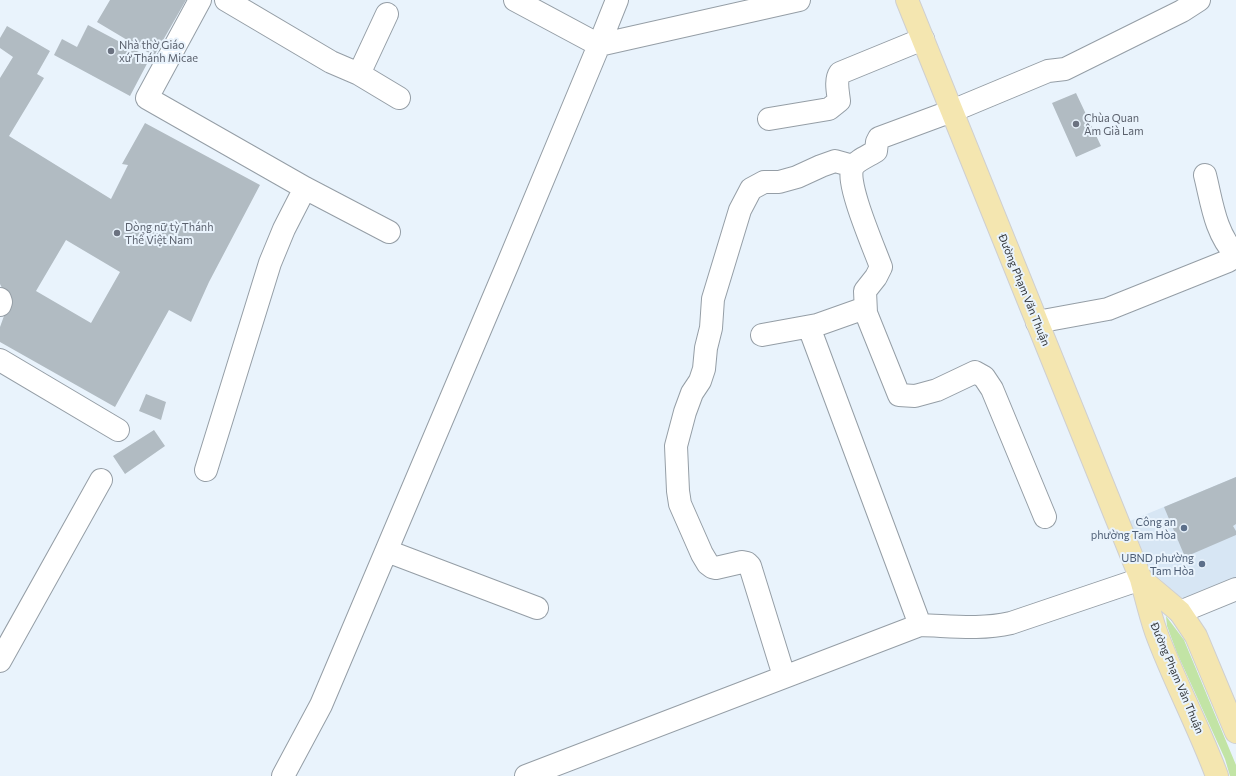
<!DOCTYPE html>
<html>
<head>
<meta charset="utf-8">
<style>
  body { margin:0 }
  canvas { display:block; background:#e9f3fc }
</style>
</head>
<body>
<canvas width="1236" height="776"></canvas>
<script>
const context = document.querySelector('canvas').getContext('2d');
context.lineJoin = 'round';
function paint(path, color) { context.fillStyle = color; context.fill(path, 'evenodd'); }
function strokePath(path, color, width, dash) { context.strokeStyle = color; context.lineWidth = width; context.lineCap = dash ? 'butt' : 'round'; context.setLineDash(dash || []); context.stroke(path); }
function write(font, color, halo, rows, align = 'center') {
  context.font = font + ' Commissioner,sans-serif'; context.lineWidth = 4; context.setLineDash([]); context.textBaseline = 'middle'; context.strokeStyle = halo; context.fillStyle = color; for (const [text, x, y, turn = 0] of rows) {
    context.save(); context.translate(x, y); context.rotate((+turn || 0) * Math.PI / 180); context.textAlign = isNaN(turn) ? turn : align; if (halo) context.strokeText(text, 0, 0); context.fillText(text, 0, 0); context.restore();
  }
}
const built = new Path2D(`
  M1236 477V582L1186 602 1151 571 1130 521Z`);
const green = new Path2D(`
  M1166 616 1184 640 1236 765V776H1230L1225 759 1177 653 1167 626Z`);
const building = new Path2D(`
  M110 0H186L154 56 97 22Z
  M88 25 150 58 130 96 54 55 62 39 77 47Z
  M7 26 50 51 37 74 44 78 9 136 111 199 128 165 122 164 145 123 260 185 209 282 191 322 169 310 115 407 0 342V327L9 302 0 284V78L13 57 0 48V38ZM66 240 120 272 91 323 36 291Z
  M1076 93 1101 146 1076 157 1052 103Z
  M146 394 166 402 161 420 139 411Z
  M154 430 165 446 125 474 113 456Z
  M1236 477V524L1233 526 1236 531V535L1185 557 1164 507Z`);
const minor = new Path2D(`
  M200 0 147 98 305 188 389 232
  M226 0 331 62 359 74 399 98
  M515 0 599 45 799 0
  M359 74 387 14
  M769 119 829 109 839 101C838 92 835 80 840 73L923 39
  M1205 175C1212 203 1215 233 1236 255
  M0 299 1 302 0 305
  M1037 322 1108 309 1228 261 1236 256
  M809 327 920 625
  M762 335 817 325 865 308
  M0 360 118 430
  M206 470 270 263 284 229 305 188
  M1045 517 992 389 984 377 975 372 937 390 915 396 899 395 866 313 865 291 876 277 881 267C875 250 844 180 853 167 856 161 870 155 876 151L877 142 879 138 952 111 1048 71 1065 69 1182 11 1199 0
  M387 551 537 608
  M1180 612 1236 589
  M0 661 101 480
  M784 676 750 566 747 563 742 562 716 568 712 567 708 564 702 554 680 504 678 491 676 446 685 412 692 393 700 381 704 369 706 348 711 328 713 299 740 210 751 189 764 182H779L797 177 821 166 835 161 853 166
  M283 776 321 705 507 266 599 45 617 0
  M526 776 920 625C952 626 980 630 1011 623L1141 579`);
const major = new Path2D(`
  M907 0 1141 579C1146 597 1150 615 1156 632 1174 681 1199 727 1217 776
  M1141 579 1180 612 1196 636 1236 732`);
const markers = [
  [111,51,4,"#6b7280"],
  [1076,124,4,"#6b7280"],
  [117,233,4,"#6b7280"],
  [1184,528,4,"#5c6f8a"],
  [1202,564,4,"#5c6f8a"]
];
const worshipNames = [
  ["Nhà thờ Giáo",119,45],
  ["xứ Thánh Micae",119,58],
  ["Chùa Quan",1084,118],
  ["Âm Già Lam",1084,131],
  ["Dòng nữ tỳ Thánh",125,227],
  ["Thể Việt Nam",125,240]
];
const streetNames = [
  ["Đường Phạm Văn Thuận",1024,290,68],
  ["Đường Phạm Văn Thuận",1177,678,67]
];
const serviceNames = [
  ["Công an",1176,522],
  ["phường Tam Hòa",1176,535],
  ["UBND phường",1194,558],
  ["Tam Hòa",1194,571]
];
paint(built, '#d7e6f4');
paint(green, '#c2e4a5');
paint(building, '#b1bbc2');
strokePath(minor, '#959ea6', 24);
strokePath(major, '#cfcfd0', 24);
strokePath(minor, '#fff', 22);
strokePath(major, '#f4e6b0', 22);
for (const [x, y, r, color] of markers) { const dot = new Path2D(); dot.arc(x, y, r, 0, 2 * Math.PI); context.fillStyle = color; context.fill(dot); strokePath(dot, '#e9f3fc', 1.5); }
write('11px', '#5b616d', '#e9f3fc', worshipNames, 'left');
write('11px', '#35393c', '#e9f3fc', streetNames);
write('11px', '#4e5e75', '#e9f3fc', serviceNames, 'right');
</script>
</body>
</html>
